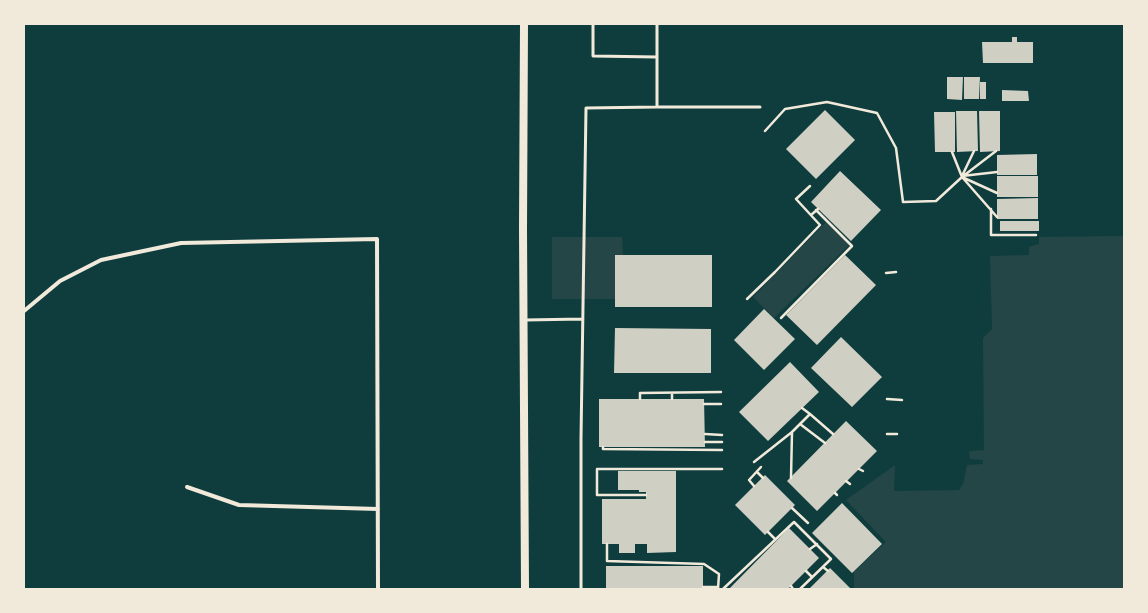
<!DOCTYPE html>
<html>
<head>
<meta charset="utf-8">
<style>
  body { margin:0 }
  #map { position:relative; width:1148px; height:613px; overflow:hidden; background:#0f3d3e; font-family:Helvetica,sans-serif }
  canvas { display:block }
  .frame { position:absolute; inset:0; border:25px solid #f1e9da; pointer-events:none }
</style>
</head>
<body>
<div id="map">
<canvas width="1148" height="613"></canvas>
<div class="frame"></div>
</div>
<script>
const context = document.querySelector('canvas').getContext('2d');
context.lineJoin = 'round';
function paint(path, color) { context.fillStyle = color; context.fill(path, 'evenodd'); }
function strokePath(path, color, width, dash) { context.strokeStyle = color; context.lineWidth = width; context.lineCap = dash ? 'butt' : 'round'; context.setLineDash(dash || []); context.stroke(path); }
const green = new Path2D(`
  M827 221 850 244 774 318 753 297Z
  M1124 236V589H854V571L886 542 846 500 895 465 894 491 959 490 963 484 967 465 983 464V460L970 459 969 451 984 450 983 338 992 329 990 256 1029 255V247L1039 244V237Z
  M552 237H622L623 255 615 256V299H552Z`);
const building = new Path2D(`
  M1012 37H1017V42H1033V63H983L982 42H1012Z
  M947 77H963L962 100 947 99Z
  M964 77H980L979 99H964Z
  M980 82H986V99H980Z
  M1002 90 1028 91 1029 101H1002Z
  M825 110 855 140 816 179 786 149Z
  M956 111H977L978 151 957 152Z
  M979 111H1000V151L980 152Z
  M934 112H955V152H935Z
  M1037 154V175H997V155Z
  M840 171 881 210 851 241 811 202Z
  M997 176H1038V197H997Z
  M1038 198V219H997V199Z
  M1000 221H1039V231H1000Z
  M615 255H712V307H615Z
  M845 255 876 285 817 345 786 315Z
  M764 309 795 339 764 370 734 340Z
  M615 328 711 329V373H614Z
  M841 337 882 377 852 407 811 368Z
  M790 362 819 392 768 441 739 412Z
  M599 399H704L705 447H599Z
  M846 421 877 451 817 511 787 481Z
  M618 471H676V552L647 553V544H635V553H619V544H602V499H646V492H639V490H618Z
  M765 475 795 505 765 535 735 505Z
  M842 503 882 544 852 573 812 533Z
  M789 528 819 558 788 589H729Z
  M606 566H703V589H606Z
  M830 568 851 589H809Z`);
const path = new Path2D(`
  M765 131 785 109 827 102 877 113 896 148 903 202 936 201 962 177 952 152
  M962 176 997 172
  M962 176 974 151
  M962 177 997 217
  M962 177 996 151
  M964 178 997 193
  M991 209V235H1036
  M811 215 818 209
  M886 273 896 272
  M747 299 775 272 820 225 796 199 810 186
  M781 318 852 246 816 210
  M640 399V393L721 392
  M672 399V393
  M887 399 902 400
  M704 404H721
  M810 414 833 434
  M800 424 825 443
  M792 432 810 414 802 408
  M705 434 722 435
  M887 434H897
  M705 442H722
  M603 447V449L722 450
  M754 462 792 432 791 478
  M859 469 863 471
  M757 472 763 478
  M846 481 850 484
  M754 486 749 480 761 467
  M835 493 837 495
  M646 495H597V469H722
  M792 508 808 523
  M768 532 775 539
  M607 544V561L704 564 719 574 718 589
  M810 549 817 544
  M823 567 828 571
  M806 571 812 577
  M791 586 793 589
  M703 587H718
  M723 589 794 522 831 559 800 589`);
const service = new Path2D(`
  M593 24V56L657 57V24
  M657 107H760
  M525 320 583 319
  M581 589V438L586 108 657 107V57`);
const minor = new Path2D(`
  M24 311 60 281 101 260 181 243 377 239 378 589
  M187 487 239 505 378 509`);
const secondary = new Path2D(`
  M524 24 523 229 525 589`);
paint(green, '#244646');
paint(building, '#cfcfc3');
strokePath(path, '#f1e9da', 2.5);
strokePath(service, '#f1e9da', 3);
strokePath(minor, '#f1e9da', 4);
strokePath(secondary, '#f1e9da', 8);
</script>
</body>
</html>
